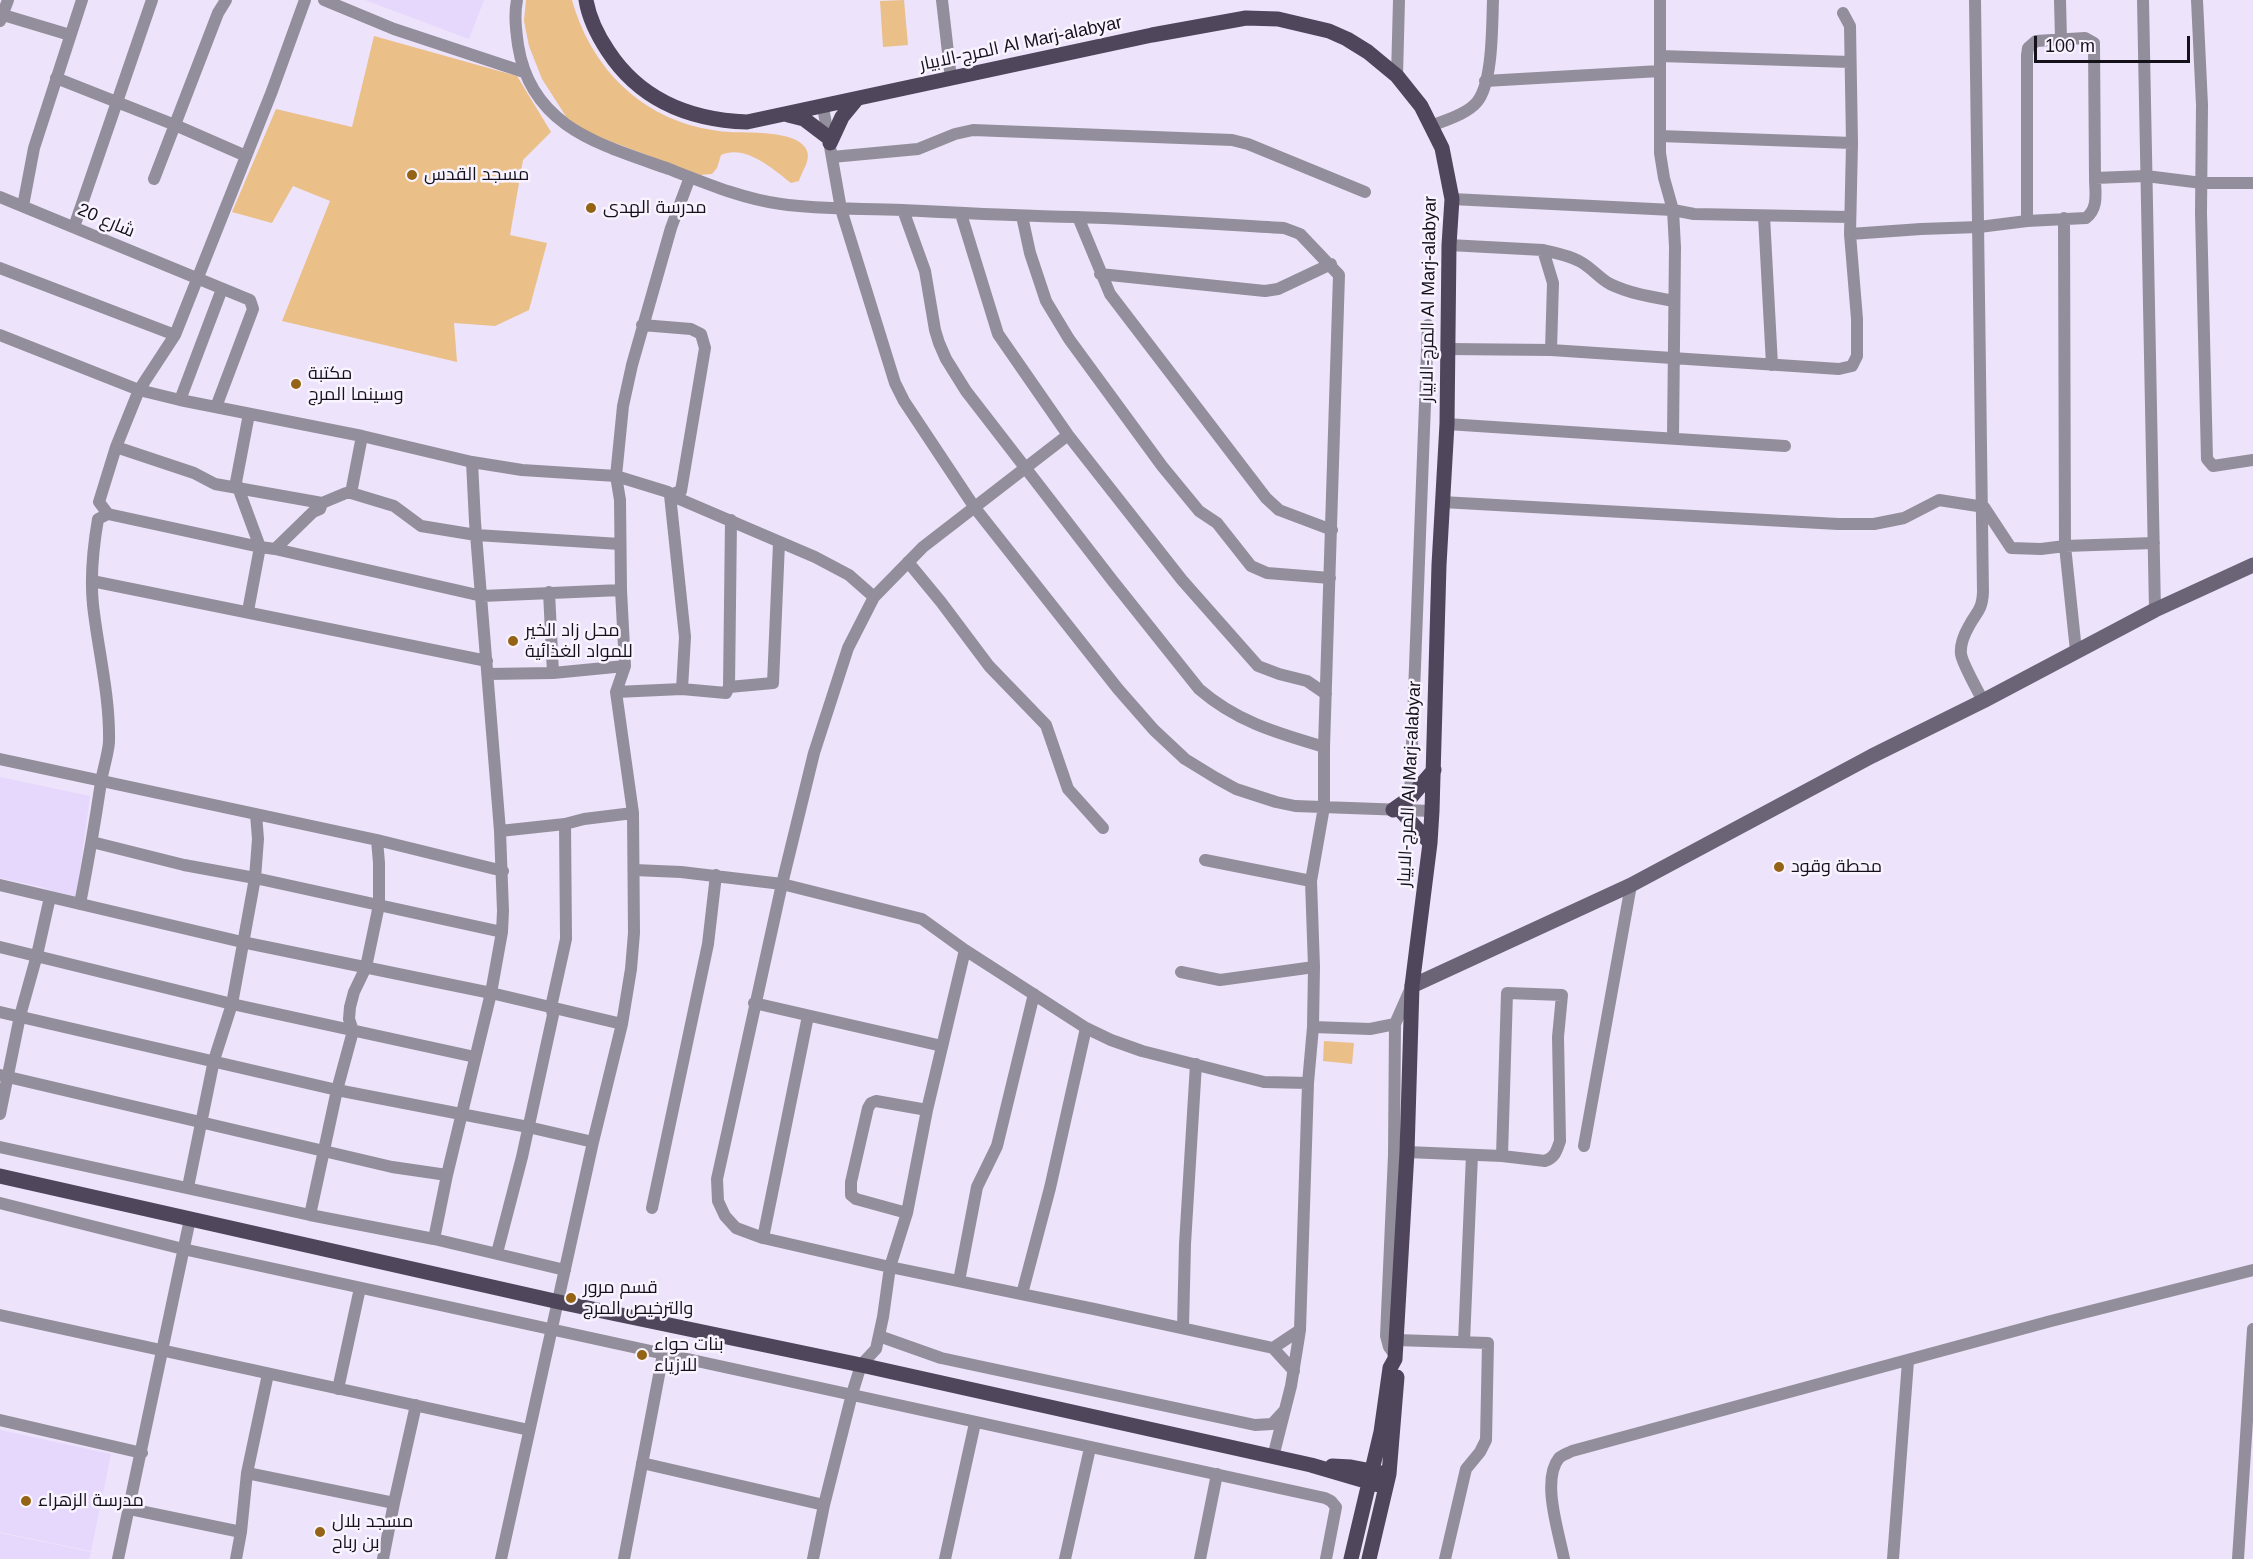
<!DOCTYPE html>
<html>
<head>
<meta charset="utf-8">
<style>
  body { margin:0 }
  #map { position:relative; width:2253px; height:1559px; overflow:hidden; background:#ede3fb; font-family:Helvetica,sans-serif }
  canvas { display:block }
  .scale { position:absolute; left:2034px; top:36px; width:156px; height:27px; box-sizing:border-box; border:3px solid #15111b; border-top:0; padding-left:8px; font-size:18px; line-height:21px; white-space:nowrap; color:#15111b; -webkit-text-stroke:4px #f8f3ff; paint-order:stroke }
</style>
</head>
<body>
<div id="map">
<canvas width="2253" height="1559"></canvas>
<div class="scale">100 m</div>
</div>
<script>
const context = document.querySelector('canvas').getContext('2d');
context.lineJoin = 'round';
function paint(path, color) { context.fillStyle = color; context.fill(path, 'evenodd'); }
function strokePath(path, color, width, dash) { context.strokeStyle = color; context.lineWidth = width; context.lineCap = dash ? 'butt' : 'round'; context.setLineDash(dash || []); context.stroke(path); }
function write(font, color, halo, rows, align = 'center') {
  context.font = font + ' Helvetica,Cairo,sans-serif'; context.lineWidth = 5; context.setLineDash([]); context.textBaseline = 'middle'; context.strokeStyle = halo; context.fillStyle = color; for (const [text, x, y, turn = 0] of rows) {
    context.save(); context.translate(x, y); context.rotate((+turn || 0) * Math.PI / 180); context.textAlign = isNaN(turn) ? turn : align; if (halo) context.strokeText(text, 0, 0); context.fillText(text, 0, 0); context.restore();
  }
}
const built = new Path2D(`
  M365 0H484L469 39Z
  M0 777 90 796 76 899 38 886 0 878Z
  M0 1430 111 1454 91 1551 0 1532Z
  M0 1533 91 1552 89 1559H0Z`);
const green = new Path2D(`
  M526 0H572C593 75 651 127 730 132 748 133 788 131 802 144 815 156 803 168 799 181L791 183C772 168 745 144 721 155L717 168 712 174 700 175 591 134 567 118 542 79 529 46 524 21Z
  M904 0 908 45 883 47 880 1Z
  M374 36 517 76 551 132 523 160 510 235 547 243 529 310 495 326 454 323 457 362 282 321 330 201 293 186 272 223 232 212 276 109 352 127Z
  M1324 1041 1354 1043 1352 1064 1323 1061Z`);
const street = new Path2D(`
  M324 0 394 29 524 72
  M517 0C514 15 516 30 518 45 531 128 602 145 669 169 705 183 743 199 781 204 822 210 863 208 903 210 961 213 1018 216 1076 217 1145 219 1214 224 1284 228L1300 234 1339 275 1324 747V807L1311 881 1314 967 1313 1027 1308 1083 1300 1330 1291 1386 1273 1457
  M942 0 951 79
  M1660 0V153L1664 178 1673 210 1675 247 1673 438
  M1975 0 1983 592C1982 611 1977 611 1969 626 1965 633 1960 645 1961 654 1962 663 1978 691 1983 701
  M2060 0 2061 39
  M2143 0 2155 610
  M2197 0 2202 105 2201 213 2207 459 2213 466 2253 460
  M0 14 70 35
  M0 21 8 0
  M1660 56 1850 62
  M1397 76 1399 0
  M56 78 175 125 246 156
  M1485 81 1660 71
  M823 107 841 209 895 383 904 401 975 508 1118 689 1154 730 1185 759 1216 778 1236 789 1276 802 1295 806 1432 811
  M1431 126C1446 120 1467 114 1477 102 1493 83 1492 25 1493 0
  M1660 136 1852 143
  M832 157 918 149 955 134 973 130 1232 140 1248 144 1365 192
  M154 179 218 13 226 0
  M0 197 250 300 253 309 216 407
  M1452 199 1673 210 1694 214 1850 217
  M23 206 34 148 82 0
  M903 210 925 271 935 330 939 343 946 359 966 391 1112 580 1199 689C1237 722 1277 733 1324 747
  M961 214 998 334 1068 435 1182 580 1258 666 1279 674 1307 681 1326 694
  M1022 216 1030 253 1046 301 1069 339 1162 466 1199 511 1217 523 1251 566 1267 573 1330 578
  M1764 216 1772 365
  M1078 217 1110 294 1266 498 1279 510 1332 530
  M2064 218 2065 546 2076 651
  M2027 221V55L2028 48 2036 41 2085 38 2094 43 2095 178
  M74 227 152 0
  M1850 234 1921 229 1979 227 2027 221 2086 218C2099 208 2095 192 2095 178L2146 176 2202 183H2253
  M1449 245 1543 250 1553 283 1551 350
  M1543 250C1555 253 1568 255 1579 261 1591 267 1599 278 1610 284 1631 294 1652 297 1674 301
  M0 268 175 335
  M1100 274 1265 291 1278 289 1331 264
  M0 335 139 390 180 400 362 436 472 462 522 470 616 476 668 492 670 495 815 557 849 575 874 597
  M1448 349 1551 350 1839 369 1852 366 1857 356V319L1850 234 1852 143 1850 26 1843 13
  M180 400 222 289
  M1447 424 1785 446
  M1068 435 923 547 874 597 848 648 814 753 782 884 717 1179 718 1201 725 1216 736 1228 763 1238 890 1267 1094 1309 1273 1348 1300 1330
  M116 447 194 473 215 484 322 503
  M351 493 394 506 421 526 476 535 620 544
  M1442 502 1838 524H1874L1904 518 1939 500 1984 507 2011 548 2041 549 2065 546 2154 543
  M108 514 260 547 275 549 482 596 621 590
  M275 549 313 512 320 509 322 503 346 493H351L362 436
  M908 562 941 602 989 666 1046 725 1068 789 1103 828
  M92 581 487 661
  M549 592 553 673
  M248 611 260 547 236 482 249 414
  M488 674 553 673 625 666
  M729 687 731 520
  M682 689 726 693 729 687 773 683 779 543
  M616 692 682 689 685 637 670 495 681 491 705 348 701 334 691 329 642 325
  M0 759 377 840 503 871
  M1410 798 1428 325
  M500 831 565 824 584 819 633 813
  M92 842 184 865 255 878 502 932
  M1205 860 1311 881
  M634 870 681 872 782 884 922 919 965 950 1086 1028 1111 1040 1142 1051 1264 1082 1308 1083
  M0 885 242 942 491 993 622 1024
  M80 904C88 863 95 823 101 782 103 769 108 755 109 742 110 696 98 650 93 605 90 576 93 548 98 519L108 514 99 502 116 447 139 390 175 335 272 91 305 0
  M0 947 232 1004 475 1057
  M1181 972 1220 980 1314 967
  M754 1003 942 1046
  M0 1012 337 1090 528 1127 593 1142
  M1313 1027 1370 1029 1395 1024 1410 990
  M0 1075 392 1167 447 1175
  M0 1114 20 1016 37 955 50 897
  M1584 1146 1631 885
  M0 1147 310 1215 434 1239 565 1270
  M1407 1152 1502 1156 1545 1161C1555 1158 1557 1150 1560 1141L1558 1037 1562 995 1507 993 1502 1156
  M188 1187 214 1060 232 1004 255 878 258 839 256 814
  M0 1203 183 1249 1325 1498 1331 1501 1336 1507 1326 1559
  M652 1208 708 944 716 875
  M907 1213 856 1199 851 1195V1182L868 1108 871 1103 876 1101 927 1110
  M310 1215 337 1090 353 1031 349 1019 350 1007 354 992 366 967 379 905V863L377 840
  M763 1238 808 1016
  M434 1239 447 1175 491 993 502 932 503 911 500 831 475 522 472 462
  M497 1253 522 1157 553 1015 551 1007 566 939 565 824
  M959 1281 977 1187 997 1146 1034 994
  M1022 1294 1050 1188 1086 1028
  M0 1315 529 1430
  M1183 1328 1185 1244 1196 1064
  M879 1336 941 1358 1255 1425 1272 1424 1284 1411
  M1396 1340 1488 1343 1486 1440 1480 1452 1466 1469 1445 1559
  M1464 1342 1472 1155
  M1273 1348 1294 1371
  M1395 1355 1389 1347 1386 1336 1394 1155 1395 1024
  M338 1389 360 1288
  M0 1420 142 1453
  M642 1463 824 1505
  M247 1473 394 1503
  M130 1509 241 1532
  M118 1559 190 1219
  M236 1559 241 1532 247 1473 268 1374
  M383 1559 394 1503 416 1405
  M501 1559 593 1142 622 1024 631 969 634 933 633 813 616 692 625 666 621 590 620 500 616 476 623 406 632 365 671 228 690 177
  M624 1559 663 1354
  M813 1559 824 1505 852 1394 861 1365 876 1349 883 1317 890 1267 907 1213 927 1110 965 950
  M945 1559 975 1423
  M1065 1559 1090 1448
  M1200 1559 1217 1474
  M1564 1559C1559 1533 1541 1480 1559 1458 1562 1455 1568 1453 1572 1451L2051 1321 2253 1270
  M1893 1559 1908 1361
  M2238 1559 2253 1329`);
const secondary = new Path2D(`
  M1412 986 1631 885 1872 756 1983 701 2155 610 2253 565`);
const primary = new Path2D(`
  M586 0C589 18 598 36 608 51 640 100 690 120 747 122L1152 35 1246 18 1278 19 1329 31 1347 39 1368 52 1397 76 1421 106 1442 148 1452 199 1449 245 1447 424 1439 565 1432 811 1430 843 1412 986 1407 1152 1395 1359 1390 1368 1381 1432 1351 1559
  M788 115 804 119 829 138
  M830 143 842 117 856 100
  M1393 810 1410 798 1434 770
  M1401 811 1430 843
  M0 1176 559 1302 861 1365 1311 1465 1386 1487
  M1332 1466 1351 1467 1382 1473
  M1369 1559 1389 1474 1397 1377`);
const markers = [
  [412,175,6,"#956315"],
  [591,208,6,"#956315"],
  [296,384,6,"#956315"],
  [513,641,6,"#956315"],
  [1779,867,6,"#956315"],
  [571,1298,6,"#956315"],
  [642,1355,6,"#956315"],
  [26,1501,6,"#956315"],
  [320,1532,6,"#956315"]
];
const streetNames = [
  ["المرج-الابيار Al Marj-alabyar",1021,44,-12],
  ["شارع 20",106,221,23],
  ["المرج-الابيار Al Marj-alabyar",1429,299,-89],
  ["المرج-الابيار Al Marj-alabyar",1410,784,-87]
];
const poiNames = [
  ["مسجد القدس",424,175],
  ["مدرسة الهدى",603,208],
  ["مكتبة",308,374],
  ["وسينما المرج",308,395],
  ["محل زاد الخير",525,631],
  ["للمواد الغذائية",525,652],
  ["محطة وقود",1791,867],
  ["قسم مرور",583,1288],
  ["والترخيص المرج",583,1309],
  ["بنات حواء",654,1345],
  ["للازياء",654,1366],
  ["مدرسة الزهراء",38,1501],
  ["مسجد بلال",332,1522],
  ["بن رباح",332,1543]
];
paint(built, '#e6d7fc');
paint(green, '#eabf88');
strokePath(street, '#938e9b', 12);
strokePath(secondary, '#6b6476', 15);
strokePath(primary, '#4f465b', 15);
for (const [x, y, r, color] of markers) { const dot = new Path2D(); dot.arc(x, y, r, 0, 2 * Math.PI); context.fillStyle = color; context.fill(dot); strokePath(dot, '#f8f3ff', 2); }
write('18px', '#15111b', '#f8f3ff', streetNames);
write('18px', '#15111b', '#f8f3ff', poiNames, 'left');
</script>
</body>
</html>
